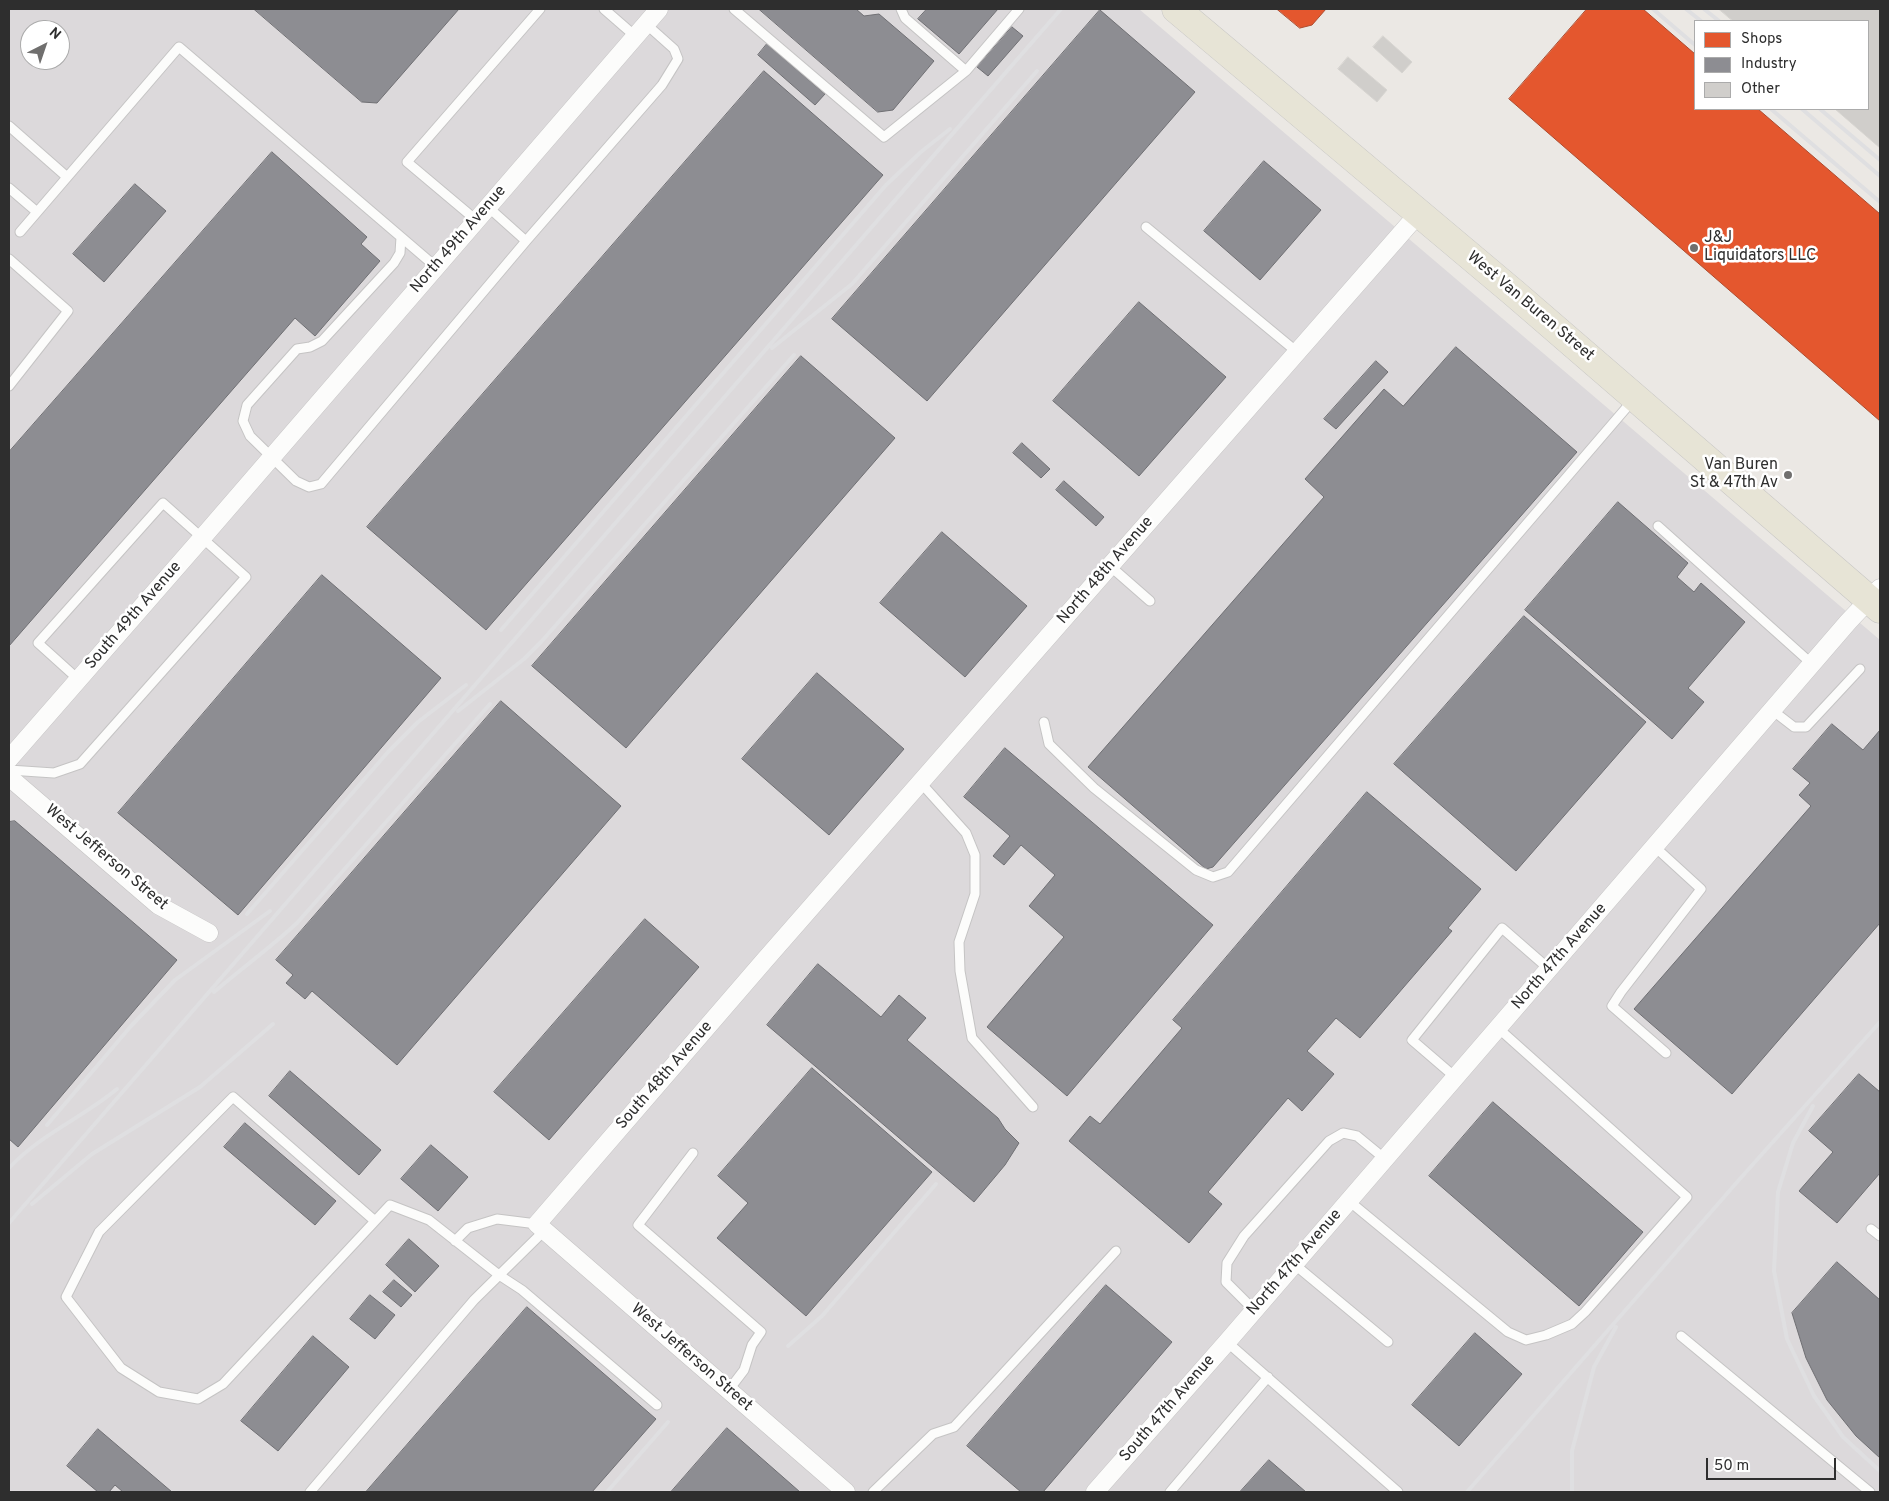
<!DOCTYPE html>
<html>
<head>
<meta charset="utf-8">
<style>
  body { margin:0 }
  #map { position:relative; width:1889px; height:1501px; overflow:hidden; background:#ebe8e4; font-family:Overpass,sans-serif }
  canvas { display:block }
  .frame { position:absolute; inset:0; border:10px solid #2e2e2e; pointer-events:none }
  .legend { position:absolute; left:1694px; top:20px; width:175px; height:90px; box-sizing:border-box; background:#fff; border:1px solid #ababab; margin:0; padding:6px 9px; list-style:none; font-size:15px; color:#2e2e2e }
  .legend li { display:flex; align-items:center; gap:10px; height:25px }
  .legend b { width:25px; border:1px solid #ababab }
  .north { position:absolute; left:20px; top:20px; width:50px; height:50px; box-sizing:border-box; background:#fff; border:1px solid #ababab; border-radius:50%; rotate:41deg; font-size:14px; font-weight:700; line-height:20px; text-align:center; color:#2e2e2e }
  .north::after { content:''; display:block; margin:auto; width:18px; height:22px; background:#706f6e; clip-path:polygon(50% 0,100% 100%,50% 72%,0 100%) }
  .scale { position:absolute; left:1706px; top:1458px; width:130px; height:22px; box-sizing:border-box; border:2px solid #2e2e2e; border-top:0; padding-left:6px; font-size:15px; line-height:18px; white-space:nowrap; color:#2e2e2e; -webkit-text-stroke:4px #fff; paint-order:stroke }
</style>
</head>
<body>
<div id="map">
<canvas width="1889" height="1501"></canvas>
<div class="frame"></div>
<ul class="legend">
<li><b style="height:14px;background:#e4572e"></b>Shops</li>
<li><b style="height:14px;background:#8d8d92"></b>Industry</li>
<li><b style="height:14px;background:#d0cecb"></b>Other</li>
</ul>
<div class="north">N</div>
<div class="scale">50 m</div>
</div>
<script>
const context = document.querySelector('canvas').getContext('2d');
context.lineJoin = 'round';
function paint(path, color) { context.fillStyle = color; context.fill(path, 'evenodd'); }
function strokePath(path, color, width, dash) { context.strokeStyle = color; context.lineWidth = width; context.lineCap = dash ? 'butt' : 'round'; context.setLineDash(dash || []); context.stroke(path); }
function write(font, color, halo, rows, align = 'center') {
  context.font = font + ' Overpass,sans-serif'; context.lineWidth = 5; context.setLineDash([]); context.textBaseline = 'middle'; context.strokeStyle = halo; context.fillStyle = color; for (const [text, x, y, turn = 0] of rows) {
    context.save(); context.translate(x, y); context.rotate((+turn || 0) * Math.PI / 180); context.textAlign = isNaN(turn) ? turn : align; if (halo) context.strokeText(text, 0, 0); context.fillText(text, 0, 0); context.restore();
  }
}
const industrial = new Path2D(`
  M9 9H1139L1880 640V1492H9ZM30 30H60V60H30Z`);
const shops = new Path2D(`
  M1277 9H1326L1312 25 1300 28Z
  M1587 9H1643L1695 54V109H1758L1880 214V421L1509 99Z`);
const industry = new Path2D(`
  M254 9H459L377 103 362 102Z
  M759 9H856L864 16 879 14 934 61 893 110 878 112Z
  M927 9H998L959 54 918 19Z
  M1100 10 1195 92 927 401 832 319Z
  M1012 27 1023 36 988 76 977 67Z
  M767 44 825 94 815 105 758 55Z
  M764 71 883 175 486 630 367 527Z
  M272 152 367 237 361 244 380 261 315 336 295 318 9 646V452Z
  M1264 161 1321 210 1260 280 1204 231Z
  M135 184 166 211 104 282 73 254Z
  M1139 302 1226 377 1139 476 1053 401Z
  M1456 347 1577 452 1213 867 1206 869 1088 767 1324 497 1305 479 1384 389 1403 406Z
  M801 356 895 438 626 748 532 666Z
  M1376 361 1388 372 1336 429 1324 419Z
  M1022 443 1050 469 1041 478 1013 453Z
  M1064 481 1104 517 1096 526 1056 490Z
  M1618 502 1688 563 1677 577 1694 592 1701 583 1745 622 1688 688 1704 702 1672 739 1525 610Z
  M942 532 1027 606 965 677 880 603Z
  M322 575 441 678 238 915 118 813Z
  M1524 616 1646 722 1516 871 1394 764Z
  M817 673 904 749 829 835 742 759Z
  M501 701 621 806 397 1065 312 991 305 999 286 983 293 975 276 960Z
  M1832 724 1863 750 1880 730V923L1732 1094 1634 1009 1811 806 1799 795 1810 783 1793 769Z
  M1005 748 1213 925 1067 1096 987 1027 1064 937 1029 906 1055 875 1021 845 1004 865 993 856 1010 836 964 797Z
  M1367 792 1481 889 1448 928 1452 931 1360 1038 1336 1018 1307 1051 1334 1074 1302 1111 1288 1098 1208 1192 1222 1204 1189 1243 1069 1141 1090 1116 1100 1124 1182 1028 1173 1020Z
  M15 821 177 960 18 1147 9 1139V822Z
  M645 919 699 967 549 1140 494 1092Z
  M818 964 881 1017 899 995 926 1018 907 1040 998 1118 1005 1129 1019 1143 1005 1165 974 1202 767 1025Z
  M812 1068 932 1172 806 1316 717 1238 748 1203 718 1176Z
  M290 1071 381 1150 359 1175 269 1096Z
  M1859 1074 1880 1092V1173L1837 1223 1799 1191 1833 1152 1809 1131Z
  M1493 1102 1643 1232 1579 1306 1429 1176Z
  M245 1123 336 1201 315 1225 224 1147Z
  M431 1145 468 1177 438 1211 401 1179Z
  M409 1239 439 1266 415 1292 386 1265Z
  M1837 1262 1880 1300V1458L1856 1436 1827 1400 1806 1358 1792 1313Z
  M394 1280 412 1295 401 1307 383 1292Z
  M1106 1285 1172 1342 1043 1492H1021L967 1446Z
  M370 1295 395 1315 375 1339 350 1319Z
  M527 1307 656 1419 592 1492H366Z
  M1475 1333 1522 1374 1459 1446 1412 1405Z
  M313 1336 349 1367 278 1451 241 1421Z
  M727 1428 800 1492H671Z
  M98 1429 172 1492H123L115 1485 109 1492H98L67 1466Z
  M1269 1460 1306 1492H1240Z`);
const building = new Path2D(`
  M1719 9H1880V148L1835 109H1868V21H1733Z
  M1383 36 1412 62 1402 73 1373 47Z
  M1348 57 1387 90 1377 102 1338 69Z`);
const service = new Path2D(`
  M604 9 635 36
  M734 9 884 137 966 71 1019 9
  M901 9 905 18 966 71
  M9 126 67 177
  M9 188 37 212
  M488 207 526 241
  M476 220 407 162 540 9
  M1146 227 1297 352
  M20 232 179 47 401 237 400 253 394 263 322 341 310 347 297 349 247 405 243 421 250 436 296 481 309 487 321 484 526 241 662 85 678 59 674 49 646 24
  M401 237 436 267
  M9 259 68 311 9 386
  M1658 526 1812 664
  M1110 566 1150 601
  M1772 710 1794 727H1806L1860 669
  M1044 722 1049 744 1094 788 1196 870 1213 877 1228 872 1633 400
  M9 770 54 773 80 764 246 577 163 503 38 643 79 680
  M921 783 966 833 975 855V894L959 942 960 971 972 1038 1033 1107
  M1655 847 1701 889 1621 992 1612 1006 1666 1053
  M1455 1077 1412 1040 1502 928 1549 969
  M693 1153 638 1225 761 1332 752 1345 744 1370 728 1391
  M1349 1201 1508 1332 1526 1340 1546 1335 1572 1324 1585 1312 1687 1197 1498 1028
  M375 1221 233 1097 99 1232 66 1297 121 1368 159 1392 198 1399 223 1384 390 1205 429 1220 499 1275 522 1290 657 1405
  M1871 1229 1880 1236
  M455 1241 468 1228 497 1219 537 1224
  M1294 1264 1388 1342
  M1254 1310 1226 1282 1227 1263 1244 1236 1329 1141 1343 1133 1357 1136 1385 1159
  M1681 1336 1870 1492
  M1227 1342 1398 1492
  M310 1492 474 1300 545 1230
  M873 1492 933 1434 954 1427 1116 1251
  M1170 1492 1268 1377`);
const minor = new Path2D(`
  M9 759 202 538 659 9
  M9 777 158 905 209 933
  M846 1492 537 1224 764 961 1419 213
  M1095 1492 1227 1342 1848 622 1880 588`);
const primary = new Path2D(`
  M1176 9 1514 293 1880 609`);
const rail = new Path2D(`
  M1653 9 1695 45
  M1686 9 1701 21
  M1704 9 1719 21
  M1771 109 1880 202
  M1802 109 1880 176
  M1820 109 1880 160
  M772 348 852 284 1037 71
  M501 630 886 185 922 151 950 129
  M458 711 524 659 541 642 794 355
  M247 914 388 752 418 722 466 685
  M214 992C241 969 271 947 297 923L490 704
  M1813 1106 1793 1143 1778 1192 1774 1271 1787 1339 1814 1396 1843 1437 1880 1471
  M47 1125 131 1026 175 980 270 911
  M9 1168C41 1134 82 1118 117 1089
  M32 1204 92 1154 200 1087 273 1024
  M9 1223C358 816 710 413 1061 9
  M788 1346 822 1316 936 1184
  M607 1492 668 1422
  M1467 1492 1738 1181 1880 1022
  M1572 1492V1451L1594 1367 1616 1327`);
const markers = [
  [1694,248,5,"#706f6e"],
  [1788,475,5,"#706f6e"]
];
const poiNames = [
  ["J&J",1704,239],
  ["Liquidators LLC",1704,257],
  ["Van Buren",1778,466,"right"],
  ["St & 47th Av",1778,484,"right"]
];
const streetNames = [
  ["North 49th Avenue",459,240,-49],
  ["West Van Buren Street",1530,307,40],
  ["North 48th Avenue",1106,571,-49],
  ["South 49th Avenue",134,616,-49],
  ["West Jefferson Street",106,858,40],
  ["North 47th Avenue",1560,957,-49],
  ["South 48th Avenue",665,1076,-49],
  ["North 47th Avenue",1295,1263,-49],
  ["West Jefferson Street",691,1358,41],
  ["South 47th Avenue",1168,1409,-49]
];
paint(industrial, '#dcd9db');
paint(shops, '#e4572e');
strokePath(shops, '#ad4b2e', 1);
paint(industry, '#8d8d92');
strokePath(industry, '#707074', 1);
paint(building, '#d0cecb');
strokePath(building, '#d6d4d0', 1);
strokePath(service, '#c5c4c4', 11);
strokePath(minor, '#c5c4c4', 19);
strokePath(primary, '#c6c5c4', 29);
strokePath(service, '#fcfcfb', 9);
strokePath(minor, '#fcfcfb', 18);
strokePath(primary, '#e7e4d6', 28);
strokePath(rail, '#dfdfe1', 4);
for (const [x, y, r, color] of markers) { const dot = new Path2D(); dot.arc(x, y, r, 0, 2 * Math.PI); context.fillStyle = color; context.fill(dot); strokePath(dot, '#fff', 2); }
write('16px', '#2e2e2e', '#fff', poiNames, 'left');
write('16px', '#2e2e2e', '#fff', streetNames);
</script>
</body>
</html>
